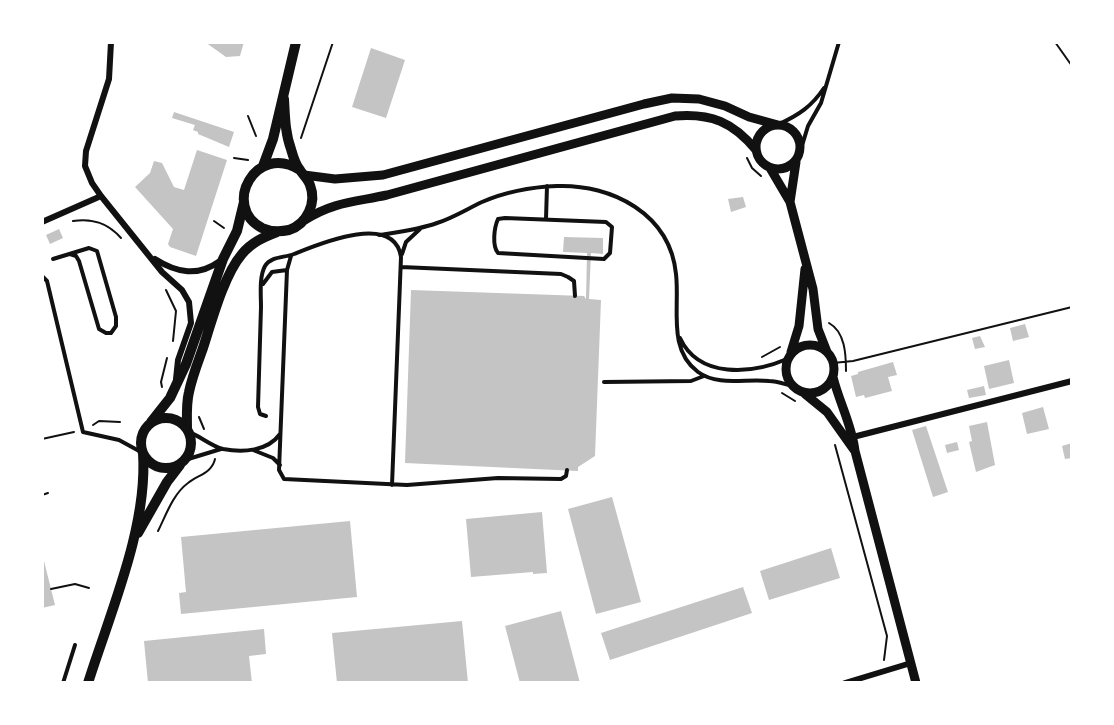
<!DOCTYPE html>
<html>
<head>
<meta charset="utf-8">
<style>
  body { margin:0 }
  #map { position:relative; width:1114px; height:725px; overflow:hidden; background:#fff; font-family:Inter,sans-serif }
  canvas { display:block }
  .frame { position:absolute; inset:0; border:44px solid #fff; pointer-events:none }
</style>
</head>
<body>
<div id="map">
<canvas width="1114" height="725"></canvas>
<div class="frame"></div>
</div>
<script>
const context = document.querySelector('canvas').getContext('2d');
context.lineJoin = 'round';
function paint(path, color) { context.fillStyle = color; context.fill(path, 'evenodd'); }
function strokePath(path, color, width, dash) { context.strokeStyle = color; context.lineWidth = width; context.lineCap = dash ? 'butt' : 'round'; context.setLineDash(dash || []); context.stroke(path); }
const building = new Path2D(`
  M205 42H244L240 56 226 57Z
  M371 48 405 60 386 118 352 107Z
  M174 112 234 132 229 147 198 134V132L193 130 195 125 172 118Z
  M197 150 227 160 196 256 170 247 168 244 173 229 135 187 150 173 154 161 162 163 174 187 184 190Z
  M743 197 746 207 731 212 728 199Z
  M59 229 63 238 50 244 46 235Z
  M564 237 603 238V254L591 253 589 299 601 300 595 456 578 467V471L405 463 411 290 584 296 586 299 587 253 563 252Z
  M1025 324 1029 337 1013 341 1010 328Z
  M980 336 985 347 975 349 972 338Z
  M1009 360 1014 383 989 389 984 366Z
  M893 362 897 375 888 377 892 391 865 398 864 395 856 397 851 376 858 374V372Z
  M984 386 986 395 969 398 967 390Z
  M1043 407 1049 429 1027 434 1022 413Z
  M987 422 995 465 976 472 969 442 972 441 969 426Z
  M926 426 948 492 933 497 912 430Z
  M957 442 959 450 947 453 945 445Z
  M1072 443V458L1065 459 1062 446Z
  M612 497 641 602 596 614 568 509Z
  M542 512 547 573 533 574V572L471 577 466 519Z
  M350 521 357 597 181 614 179 593 186 592 181 537Z
  M831 548 840 578 769 600 760 571Z
  M42 553 55 605 42 608Z
  M743 587 752 613 610 660 601 633Z
  M561 611 580 683H520L505 626Z
  M462 621 468 683H337L332 633Z
  M264 629 266 654 249 656 252 683H148L144 641Z`);
const path = new Path2D(`
  M1055 42 1072 66
  M248 116 256 136
  M301 138 333 42
  M234 158 248 160
  M747 158 752 168 761 176
  M73 221C93 218 108 223 121 238
  M214 221 224 228
  M166 290 176 311 173 341
  M829 323C845 332 846 354 846 371
  M762 357 780 347
  M833 363 853 361 1072 307
  M162 387 161 382 167 358
  M782 393 795 401
  M199 417 204 429
  M93 425 99 421 120 422
  M42 439 74 432
  M835 445 887 636 884 660
  M42 495 48 493
  M158 531C166 515 173 494 188 483 198 475 212 473 215 459
  M51 589 75 584 89 588`);
const service = new Path2D(`
  M779 124C799 115 812 106 824 88
  M801 149 808 126 821 103 839 42
  M505 218 606 222 612 227 610 253 604 259 498 253C492 246 494 228 498 219Z
  M546 219 547 186
  M379 235C398 232 418 230 437 223 453 218 467 209 482 202 505 192 532 187 557 186 612 184 670 214 676 274 680 307 667 349 698 372 719 387 746 378 769 381 777 381 784 384 792 386
  M402 254 406 242 420 229
  M291 256 287 270 279 470 284 479 407 485 498 478 561 479 566 476 567 470
  M53 259 89 248 97 251 116 317V326L111 333H106L99 329 79 261 76 256 70 254
  M401 267 561 274 568 277 574 281 575 296
  M42 276 47 281 83 432 119 440 141 452
  M263 284 272 272 287 270
  M680 338C699 379 752 374 787 359
  M604 382 691 381 704 376
  M266 416 260 414 258 407C259 374 260 340 261 307 261 295 259 277 265 266 271 256 284 258 294 254 319 244 394 212 401 257L392 485
  M189 432C200 436 211 446 223 449 243 453 268 451 280 434
  M253 450 273 458 280 465
  M185 460 221 449
  M63 683 75 645`);
const minor = new Path2D(`
  M111 42 109 79 86 151 85 166 92 183 101 196 162 272 182 290 189 302 191 323 178 360 176 379
  M42 222 101 196
  M155 259C177 273 198 277 220 261
  M853 437 1072 381
  M845 683 911 663`);
const tertiary = new Path2D(`
  M756 147a22 22 0 1 1 44 0a22 22 0 1 1-44 0Z
  M770 168 790 202 813 289 818 329 827 352
  M304 175 335 179 383 175 644 104 672 98 699 99 725 106 749 117 778 125
  M790 202 796 162
  M305 220C333 202 355 202 387 195L675 116C711 113 733 122 756 150
  M786 369a24 24 0 1 1 48 0a24 24 0 1 1-48 0Z
  M791 352 799 326 805 269
  M833 377C839 402 852 425 855 451L916 683
  M805 394 827 412 854 450`);
const secondary = new Path2D(`
  M284 99C285 116 285 133 291 149 293 156 295 164 300 170 303 175 308 179 310 185 317 203 307 224 289 230 280 232 271 232 262 228 221 206 256 142 300 170
  M263 166 273 139 296 42
  M141 443a25 25 0 1 1 50 0a25 25 0 1 1-50 0Z
  M151 422 170 398 186 364 223 259 237 231 244 202
  M187 429C187 417 186 404 189 392 192 377 198 362 203 348 212 320 224 275 242 254 252 242 264 237 277 232
  M138 533 167 482 180 465
  M88 683C110 613 148 527 143 453`);
paint(building, '#c4c4c4');
strokePath(path, '#111', 2);
strokePath(service, '#111', 4);
strokePath(minor, '#111', 6);
strokePath(tertiary, '#111', 9);
strokePath(secondary, '#111', 10);
</script>
</body>
</html>
